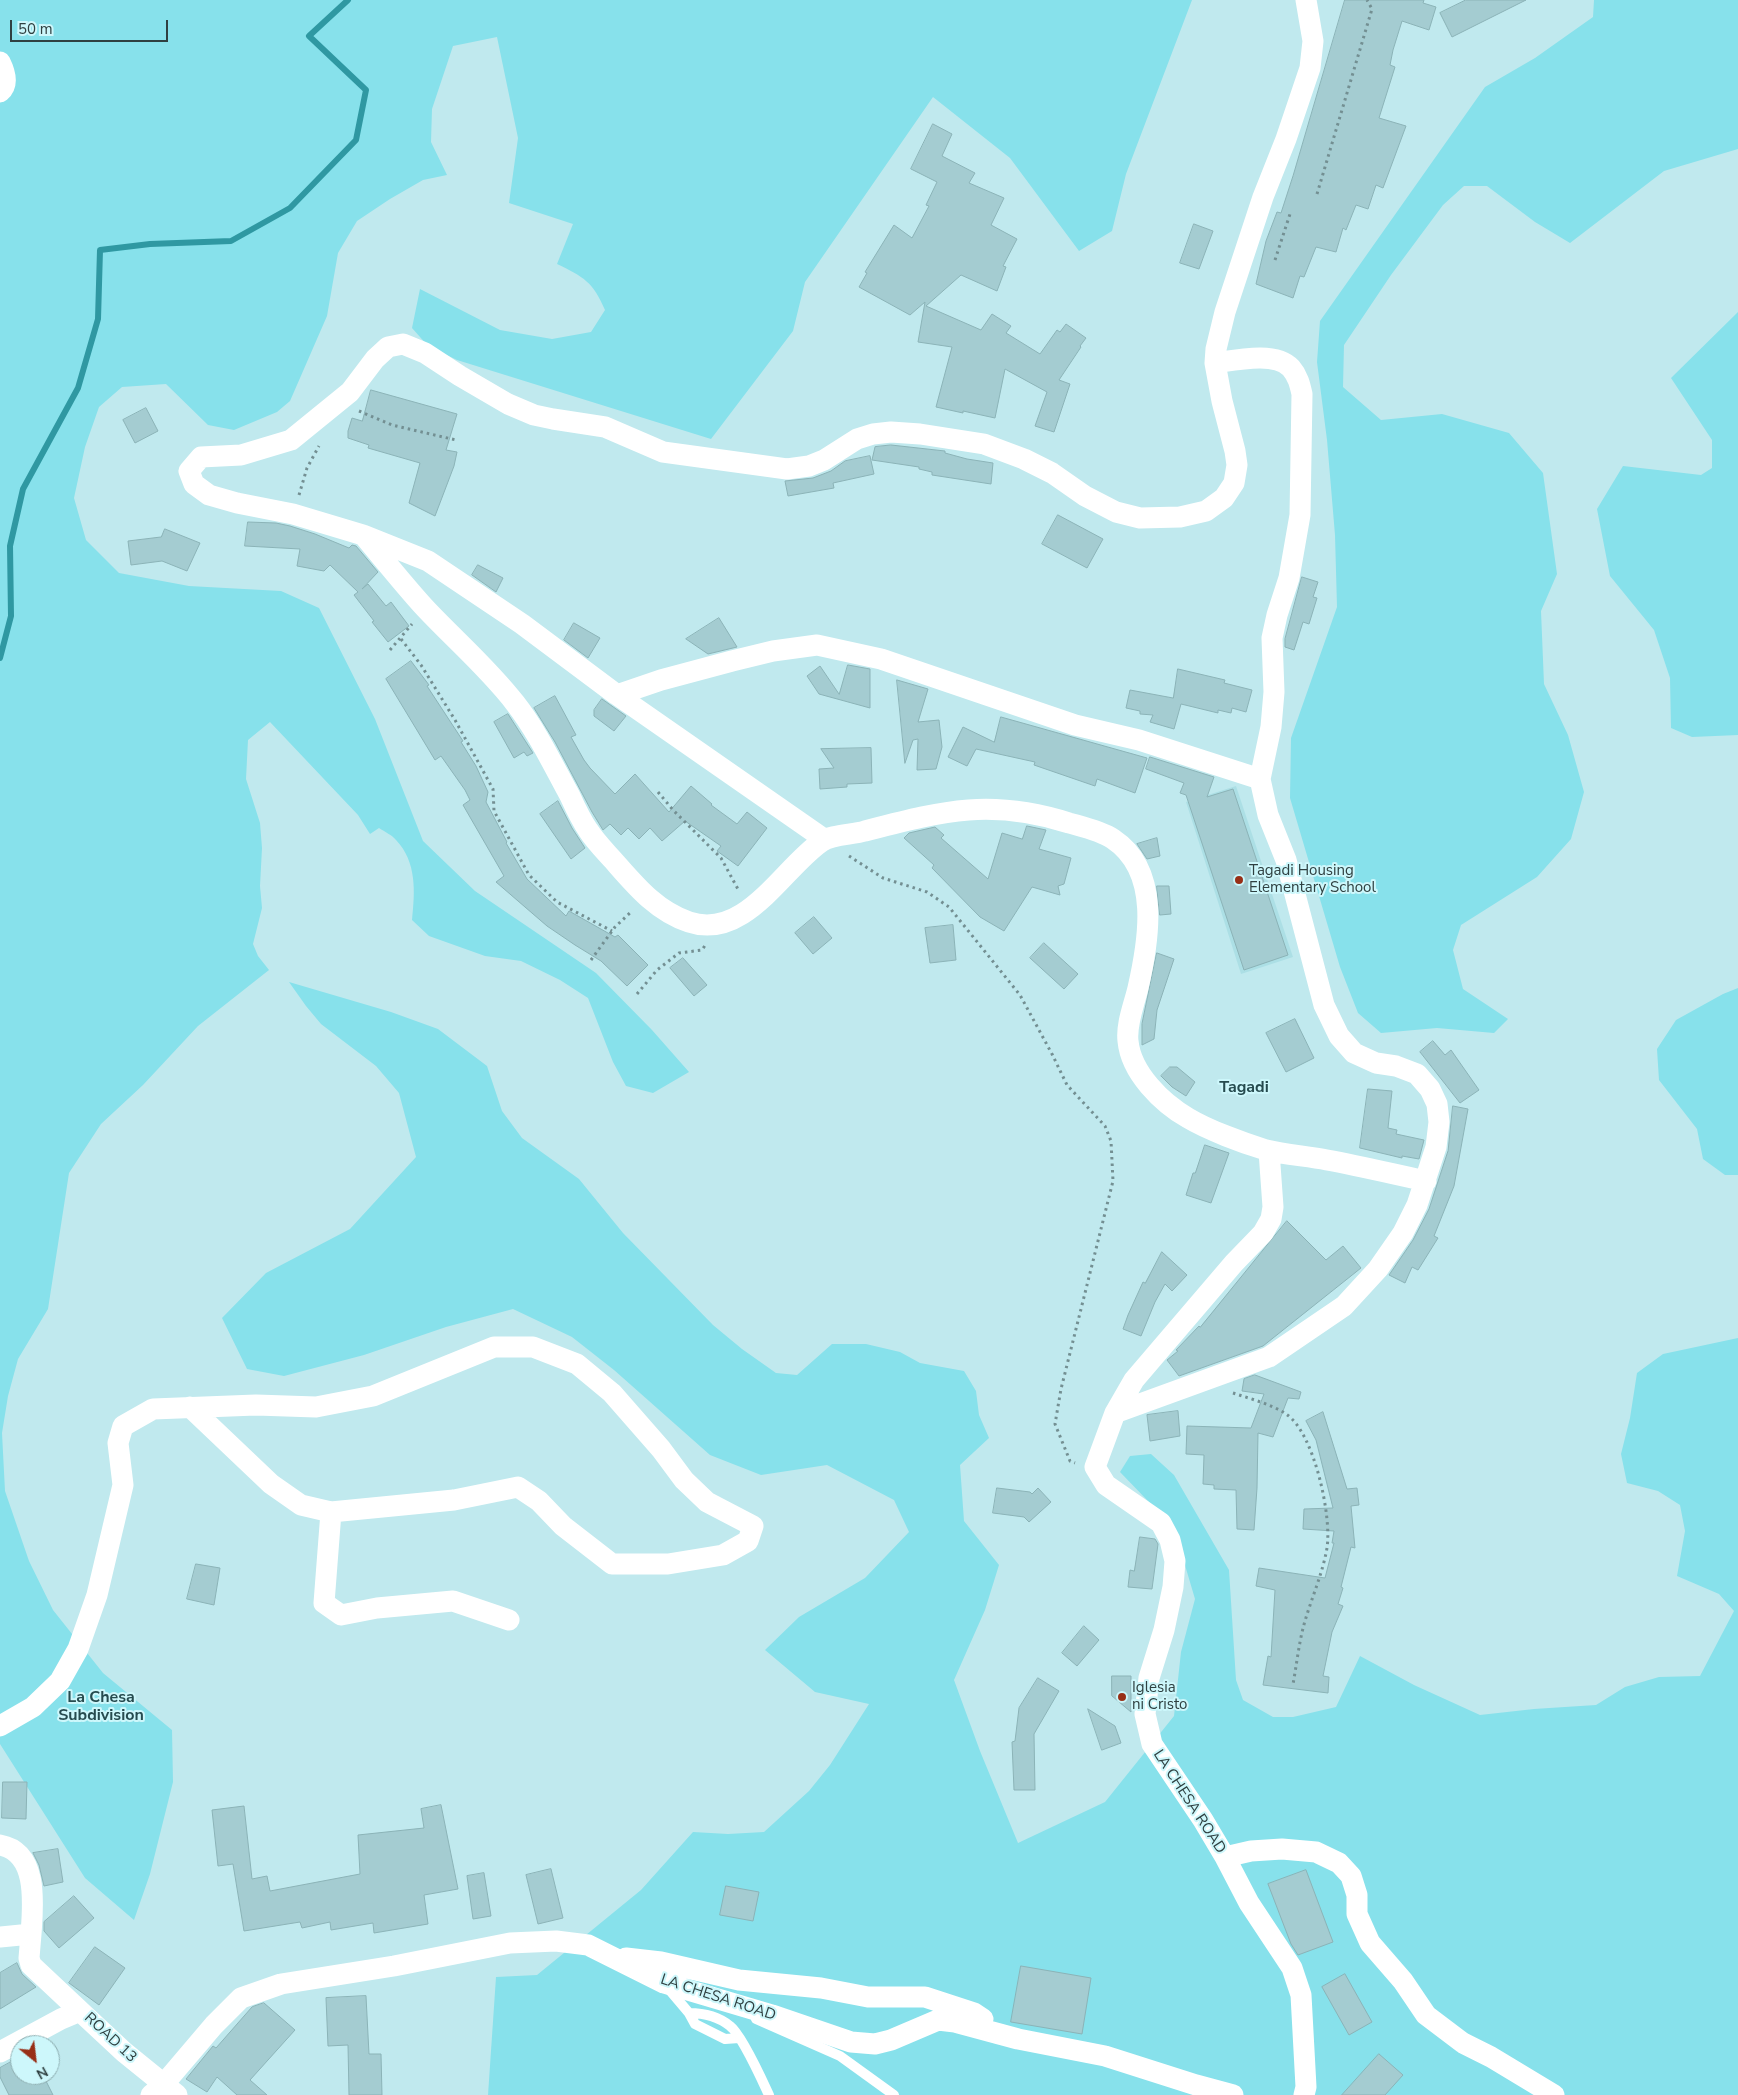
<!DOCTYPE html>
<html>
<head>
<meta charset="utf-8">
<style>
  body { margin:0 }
  #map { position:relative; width:1738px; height:2095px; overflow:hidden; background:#c0e9ee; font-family:"Nunito Sans",sans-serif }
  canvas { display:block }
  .north { position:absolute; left:10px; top:2035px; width:50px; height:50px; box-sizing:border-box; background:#cdf7fb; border:1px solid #8eaeb1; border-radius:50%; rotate:151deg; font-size:14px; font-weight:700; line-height:20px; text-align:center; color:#2f4041 }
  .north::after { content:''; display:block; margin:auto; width:18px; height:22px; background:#982f17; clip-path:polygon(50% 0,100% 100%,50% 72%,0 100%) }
  .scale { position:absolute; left:10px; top:20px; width:158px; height:22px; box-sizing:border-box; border:2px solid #2f4041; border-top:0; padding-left:6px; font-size:15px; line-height:18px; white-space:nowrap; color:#2f4041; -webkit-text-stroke:4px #cdf7fb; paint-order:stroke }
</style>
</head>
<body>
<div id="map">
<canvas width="1738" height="2095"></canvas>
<div class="north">N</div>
<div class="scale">50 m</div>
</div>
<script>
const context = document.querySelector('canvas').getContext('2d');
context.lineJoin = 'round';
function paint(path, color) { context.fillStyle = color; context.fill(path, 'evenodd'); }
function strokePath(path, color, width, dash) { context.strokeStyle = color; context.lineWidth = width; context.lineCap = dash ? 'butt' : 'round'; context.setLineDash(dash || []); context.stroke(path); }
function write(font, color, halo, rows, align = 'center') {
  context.font = font + ' "Nunito Sans",sans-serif'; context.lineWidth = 4; context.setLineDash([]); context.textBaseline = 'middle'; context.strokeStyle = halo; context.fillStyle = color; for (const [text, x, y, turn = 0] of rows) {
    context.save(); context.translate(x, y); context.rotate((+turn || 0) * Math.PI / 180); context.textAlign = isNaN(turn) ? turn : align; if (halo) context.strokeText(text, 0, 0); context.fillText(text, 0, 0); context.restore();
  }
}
const built = new Path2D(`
  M1236 786 1293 957 1241 974 1186 802Z`);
const green = new Path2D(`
  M0 0H1192L1126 174 1112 231 1079 251 1010 158 933 97 805 282 793 331 711 439 457 360 428 346 412 328 420 289 500 330 552 339 591 332 605 310C593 282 584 277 557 264L573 224 509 203 518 138 497 37 453 46 432 109 431 142 447 175 423 180 390 199 357 221 338 253 327 316 290 401 277 412 234 430 208 425 166 384 122 387 99 407 85 447 74 498 86 540 119 573 189 586 281 591 319 608 375 719 423 841 475 891 596 973 652 1030 689 1072 653 1093 626 1086 613 1062 588 998 560 980 521 961 485 956 429 936 412 920C415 892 417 862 396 840 392 835 385 832 379 828L370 834 358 815 270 722 248 740 246 779 260 823 262 848 260 886 262 908 253 944 258 956 269 970 198 1026 143 1085 101 1124 69 1173 48 1309 18 1359 8 1396 2 1433 5 1491 29 1561 53 1610 103 1673 172 1730 173 1782 150 1874 134 1920 85 1878 0 1744Z
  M1594 0H1738V149L1664 171 1570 243 1535 222 1487 186H1464L1443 205 1391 275 1344 345 1343 387 1381 420 1442 414 1509 433 1543 473 1557 574 1541 611 1544 684 1568 735 1584 792 1571 839 1537 877 1461 925 1453 950 1463 989 1508 1019 1494 1033 1437 1028 1381 1033 1358 1013 1340 967 1290 798 1291 738 1337 607 1335 535 1327 440 1317 362 1320 321 1485 87 1535 58 1593 17Z
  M1738 312V735L1692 737 1671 728 1670 678 1654 630 1610 576 1597 509 1623 466 1701 475 1712 468V440L1671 378Z
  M289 982 391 1012 438 1029 487 1066 502 1111 522 1138 579 1179 623 1233 713 1325 742 1349 776 1373 797 1375 832 1344H866L900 1352 920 1363 964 1371 976 1391 979 1415 989 1438 960 1465 964 1521 999 1565 985 1610 954 1680 980 1751 1018 1843 1105 1802 1174 1716 1181 1652 1195 1599 1174 1528 1120 1472 1130 1456 1151 1454 1174 1475 1229 1570 1236 1680 1243 1700 1273 1717H1293L1336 1707 1360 1656 1414 1685 1480 1715 1534 1709 1596 1705 1625 1687 1659 1677 1700 1676 1734 1611 1719 1594 1677 1576 1685 1531 1680 1505 1658 1491 1627 1483 1621 1454 1630 1418 1637 1373 1663 1354 1738 1338V2095H488L496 1977 537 1975 641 1890 693 1832 728 1834 764 1832 809 1791 830 1765 869 1704 815 1692 765 1650 799 1617 865 1578 909 1532 894 1500 827 1465 761 1475 710 1455 614 1370 572 1337 513 1309 446 1327 364 1355 284 1376 247 1369 222 1318 266 1273 350 1229 416 1157 399 1093 376 1066 321 1024 306 1006Z
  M1738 988V1175H1725L1703 1159 1697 1129 1659 1080 1657 1049 1676 1020 1723 994Z`);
const stream = new Path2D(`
  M0 658 11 616 10 546 23 489 78 388 98 319 100 250 150 244 231 241 290 208 356 140 366 90 309 36 348 0`);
const building = new Path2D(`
  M1345 0H1424L1423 3 1436 7 1429 30 1402 21 1393 50 1390 65 1395 67 1379 118 1406 126 1383 188 1376 185 1368 209 1356 205 1346 230 1343 228 1336 252 1316 247 1304 277 1300 276 1293 298 1256 284 1266 241 1277 212 1281 213 1293 176Z
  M1466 0H1526L1452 37 1440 13Z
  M933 124 952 134 942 156 975 173 969 183 1004 198 991 225 1017 239 1003 266 1006 267 997 291 961 275 926 306 981 330 992 314 1011 326 1006 333 1040 354 1057 330 1060 332 1066 324 1086 338 1080 346 1081 347 1059 380 1070 384 1054 432 1035 426 1047 392 1005 369 995 418 963 411V413L936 407 952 347 918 342 925 302 910 315 859 287 867 273 865 272 894 225 912 238 929 206 926 205 937 182 911 169Z
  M1194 224 1213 231 1199 269 1180 263Z
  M371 390 457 414 446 450 457 452 454 466 435 516 409 503 420 463 368 448 369 445 348 438V431L352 418 362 421Z
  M146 408 158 431 135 443 123 420Z
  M891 445 945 451V453L967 459 993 463 991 484 932 475V472L919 469V467L872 460 875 447Z
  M870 456 874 474 833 483 834 488 788 496 785 481 813 478 831 471 845 461Z
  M1058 515 1103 539 1087 568 1042 544Z
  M248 522 276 523 290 526 315 534 349 548 352 545 356 546 378 572 362 589 368 584 386 606 391 602 409 626 388 642 372 622 374 621 354 595 358 592 330 565 324 571 297 566 300 549 245 546Z
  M165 529 200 543 187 571 162 561 131 565 128 541 161 537Z
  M478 565 503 578 496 592 472 575Z
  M1302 577 1318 582 1313 597 1317 598 1309 624 1303 622 1294 650 1285 647V639Z
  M719 618 737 647 708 654 686 639Z
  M574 623 600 638 588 658 564 640Z
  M411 661 429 685 427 686 463 741 461 742 476 766 488 792 486 802 507 842 506 843 527 879 566 916 569 911 615 937 618 935 648 965 627 986 601 961 575 945 547 926 496 882 504 876 463 805 470 800 465 790 441 756 435 760 386 679Z
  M848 665 870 669V708L819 694 807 676 820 666 839 694Z
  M1178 669 1225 680 1224 683 1252 690 1246 712 1232 708 1231 713 1218 710V713L1181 704 1174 729 1150 722 1153 715 1140 714V711L1126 708 1130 690 1173 698Z
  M897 680 928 689 918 722 939 720 942 747 936 769 917 770 918 739 913 740 905 763Z
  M555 696 576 735 571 737 584 760 590 768 615 794 635 774 669 812 691 786 712 804 711 805 737 824 747 812 767 828 738 866 717 851 721 846 685 821 662 841 650 828 639 839 628 828 621 835 610 824 603 830 592 812 555 742 534 708Z
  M602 699 626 716 614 731 594 716V710Z
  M508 714 533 753 527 756 524 752 514 758 494 722Z
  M1001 717 1147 758 1135 793 1097 779 1095 786 1034 765 1035 762 976 749 967 766 948 757 963 727 994 742Z
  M871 748 872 783 847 784V787L820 789 819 769 834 768 821 749Z
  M1150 757 1214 777 1207 797 1233 789 1288 955 1244 970 1186 795 1180 793 1184 783 1146 769Z
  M558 801 572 828 585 848 571 859 540 814Z
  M1027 826 1046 830 1039 849 1071 858 1064 884 1058 886 1060 895 1032 887 1004 931 980 917 932 868 934 865 904 838 909 833 935 827 944 835 941 838 988 879 1002 833 1022 839Z
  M1157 838 1160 856 1147 859 1137 844Z
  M1157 886H1169L1171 914 1160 915Z
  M814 917 832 938 813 954 795 933Z
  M953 925 956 960 930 963 925 928Z
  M1044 943 1078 974 1064 989 1030 958Z
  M1157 953 1174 959 1157 1010 1154 1039 1142 1045V1024Z
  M683 958 707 985 694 996 670 968Z
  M1295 1019 1314 1058 1286 1072 1266 1033Z
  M1433 1041 1445 1055 1451 1050 1479 1090 1460 1103 1420 1052Z
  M1170 1067H1177L1195 1082 1186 1096 1172 1087 1161 1076Z
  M1368 1089 1392 1091 1388 1128 1397 1130 1396 1134 1424 1140 1419 1159 1402 1156V1158L1360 1148Z
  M1453 1106 1468 1109 1454 1186 1434 1236 1438 1238 1418 1270 1412 1267 1405 1283 1389 1275 1413 1240 1429 1209 1448 1151Z
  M1205 1145 1229 1153 1211 1203 1186 1195 1193 1173H1195Z
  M1287 1221 1326 1260 1343 1246 1361 1268 1263 1346 1179 1376 1167 1360 1178 1351 1176 1350 1199 1326 1200 1327Z
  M1162 1252 1187 1275 1172 1291 1165 1284 1155 1302 1141 1336 1123 1329 1128 1315 1143 1282 1145 1283Z
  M1255 1375 1301 1392 1299 1399 1288 1398 1273 1437 1258 1433 1257 1488 1254 1530 1237 1529 1236 1490 1214 1489V1485L1203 1484 1204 1455 1186 1454 1187 1426 1251 1428 1264 1394 1242 1391 1244 1379Z
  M1178 1411 1180 1436 1150 1441 1147 1415Z
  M1323 1412 1347 1489 1357 1488 1359 1505 1351 1506 1355 1548 1351 1547 1341 1587 1343 1588 1338 1604 1343 1606 1332 1632 1323 1676 1329 1677 1328 1693 1263 1685 1268 1656 1271 1657 1275 1590 1256 1586 1259 1568 1325 1578 1334 1543H1332L1334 1531 1303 1529 1304 1509 1333 1508 1316 1440 1306 1421Z
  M997 1488 1030 1492 1032 1494 1038 1488 1051 1502 1029 1522 1024 1517 993 1513Z
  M1140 1537 1155 1539 1158 1544 1152 1589 1128 1587 1130 1570 1134 1571Z
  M196 1564 220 1568 214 1605 187 1599Z
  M1084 1626 1099 1640 1077 1666 1062 1653Z
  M1112 1676H1131V1712L1112 1696Z
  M1038 1678 1059 1691 1034 1734 1035 1790H1014L1012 1742 1015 1741 1019 1708Z
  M1088 1709 1115 1726 1121 1743 1102 1750Z
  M3 1782H27L26 1819 2 1818Z
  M441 1805 458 1889 424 1895 428 1924 374 1933 373 1923 331 1930 330 1922 302 1928 300 1922 244 1931 233 1864 218 1866 212 1810 244 1806 252 1879 267 1876 270 1891 360 1874 358 1835 424 1828 421 1809Z
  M58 1849 63 1882 44 1886 39 1865 33 1853Z
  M551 1869 563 1918 538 1924 526 1875Z
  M1306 1870 1333 1942 1298 1955 1291 1944 1268 1884Z
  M484 1873 491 1916 473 1919 467 1876Z
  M726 1886 759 1892 753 1921 720 1915Z
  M74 1896 94 1918 59 1948 44 1931V1922Z
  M95 1947 125 1968 99 2005 69 1983Z
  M17 1963 22 1974 36 1987 0 2009V1973Z
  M1021 1966 1091 1978 1082 2034 1011 2022Z
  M1345 1974 1372 2022 1349 2035 1322 1987Z
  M366 1996 369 2054H381L382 2095H349L348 2045 328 2046 326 1998Z
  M264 2003 295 2030 250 2080 267 2095H237L217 2077 207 2092 186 2079 213 2046 216 2048 252 2007Z
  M1379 2054 1403 2075 1385 2095H1342Z
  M20 2057V2075H43L53 2095H9L0 2077V2068Z`);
const path = new Path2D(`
  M1317 194 1372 9 1367 0
  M1275 260 1290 214
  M359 411 392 425 456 440
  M299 495 307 468 319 446
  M401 639 421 665 455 720 493 789 494 811 529 875 557 902 612 931
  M390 650 412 624
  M658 792 673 810 721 858 739 891
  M849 856 883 878 927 892 949 907 1020 995 1052 1054 1067 1085 1105 1126 1111 1141 1113 1181 1061 1389 1055 1424 1070 1461 1075 1463
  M591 960 615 927 632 911
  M637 994 657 970 679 953 702 950 706 944
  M1233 1393C1251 1399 1271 1404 1286 1414 1314 1432 1332 1516 1327 1548 1323 1572 1312 1597 1305 1621 1299 1641 1297 1663 1293 1684`);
const lane = new Path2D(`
  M667 1987 689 2013 695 2024 725 2039 739 2038
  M689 2013C703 2013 719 2017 730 2026 742 2035 762 2080 769 2095
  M756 2019 840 2056 894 2095`);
const street = new Path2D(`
  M0 62C5 72 9 84 0 92
  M365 537C385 561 404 585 425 608 455 640 488 668 515 703 537 731 553 765 570 796 575 807 581 820 588 830 595 841 604 850 613 860 635 885 656 911 689 922 745 941 783 868 821 842 832 834 852 835 865 831 943 811 990 798 1069 823 1083 827 1101 831 1113 839 1161 871 1149 940 1138 988 1134 1005 1126 1024 1128 1041 1131 1073 1162 1103 1188 1118 1208 1130 1243 1143 1266 1150 1286 1155 1307 1156 1327 1160 1360 1166 1393 1174 1426 1181
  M617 695 661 680 732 661 773 651 817 645 881 659 1075 725 1139 740 1260 779
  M824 839 617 695 522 624 428 561 363 535 293 514 237 503 209 495 194 484 189 471 201 457 241 455 291 440 350 392 375 359 388 347 403 344 425 353 460 376 508 404 534 415 553 419 605 427 663 452 787 469 809 466 824 460 857 439 873 434 891 432 920 434 984 444 1024 459 1052 473 1085 496 1116 512 1140 518 1180 517 1206 511 1224 498 1234 483 1237 465 1235 451 1222 401 1215 363 1216 349 1225 312 1263 197 1286 139 1310 68 1313 41 1306 0
  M1269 1151 1273 1207 1271 1219 1263 1233 1234 1263 1134 1380 1115 1413 1095 1467 1106 1485 1161 1523 1170 1540 1175 1561 1173 1587 1164 1630 1149 1678 1145 1714 1152 1744 1203 1820 1225 1857 1249 1903 1292 1968 1301 1995 1306 2087 1304 2095
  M1115 1413 1269 1357 1344 1306 1378 1269 1403 1233 1417 1205 1436 1147 1439 1122 1437 1104 1430 1089 1417 1074 1396 1066 1376 1063 1354 1053 1339 1036 1324 1005 1286 860 1268 815 1260 779 1271 727 1274 692 1272 638 1277 615 1289 578 1300 515 1302 394C1300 385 1298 376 1291 368 1276 351 1236 360 1215 363
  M331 1512 324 1603 341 1615 377 1608 453 1601 509 1620
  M0 1726 33 1707 60 1681 78 1649 97 1595 123 1485 118 1443 123 1426 153 1409 256 1405 316 1407 373 1396 494 1347H533L577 1364 612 1393 661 1449 684 1480 707 1502 753 1526 748 1541 723 1555 668 1564H612L563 1526 539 1501 518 1487 454 1500 331 1512 301 1505 271 1484 190 1407
  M0 1845C39 1852 33 1906 31 1934
  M1225 1857 1251 1851 1282 1849 1316 1852 1339 1863 1351 1876 1357 1895V1914L1370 1943 1403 1981 1426 2015 1463 2043 1491 2057 1554 2095
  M0 1937 31 1934 29 1958 31 1965 80 2011
  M626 1958 661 1962 739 1980 821 1988 868 1997H925L974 2013 983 2019
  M0 2052 61 2019 80 2011 124 2052 177 2095
  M151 2095 163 2085 214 2025 241 1998 281 1984 394 1966 510 1943 556 1941 588 1945 664 1983 772 2015 851 2042 875 2044 891 2040 938 2020 955 2022 1018 2039 1105 2056 1196 2085 1233 2095`);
const markers = [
  [1239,880,5,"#982f17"],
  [1122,1697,5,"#982f17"]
];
const poiNames = [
  ["Tagadi Housing",1249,871],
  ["Elementary School",1249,888],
  ["Iglesia",1132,1688],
  ["ni Cristo",1132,1705]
];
const streetNames = [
  ["LA CHESA ROAD",1189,1802,57],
  ["LA CHESA ROAD",718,1998,18],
  ["ROAD 13",110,2038,43]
];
const neighbourhoodNames = [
  ["Tagadi",1244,1088],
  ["La Chesa",101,1698],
  ["Subdivision",101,1716]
];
paint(built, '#acdfe5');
paint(green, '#87e1eb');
strokePath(stream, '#2f98a2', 6);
paint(building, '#a4ccd1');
strokePath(building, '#8bb3b7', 1);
strokePath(path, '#738f92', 3, [2.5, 4]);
strokePath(lane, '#fff', 10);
strokePath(street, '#fff', 21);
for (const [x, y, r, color] of markers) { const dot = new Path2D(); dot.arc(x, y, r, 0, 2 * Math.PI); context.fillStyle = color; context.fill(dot); strokePath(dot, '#cdf7fb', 2); }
write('15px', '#2f4041', '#cdf7fb', poiNames, 'left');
write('15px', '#2f4041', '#cdf7fb', streetNames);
write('bold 16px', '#264b4f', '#cdf7fb', neighbourhoodNames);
</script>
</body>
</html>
